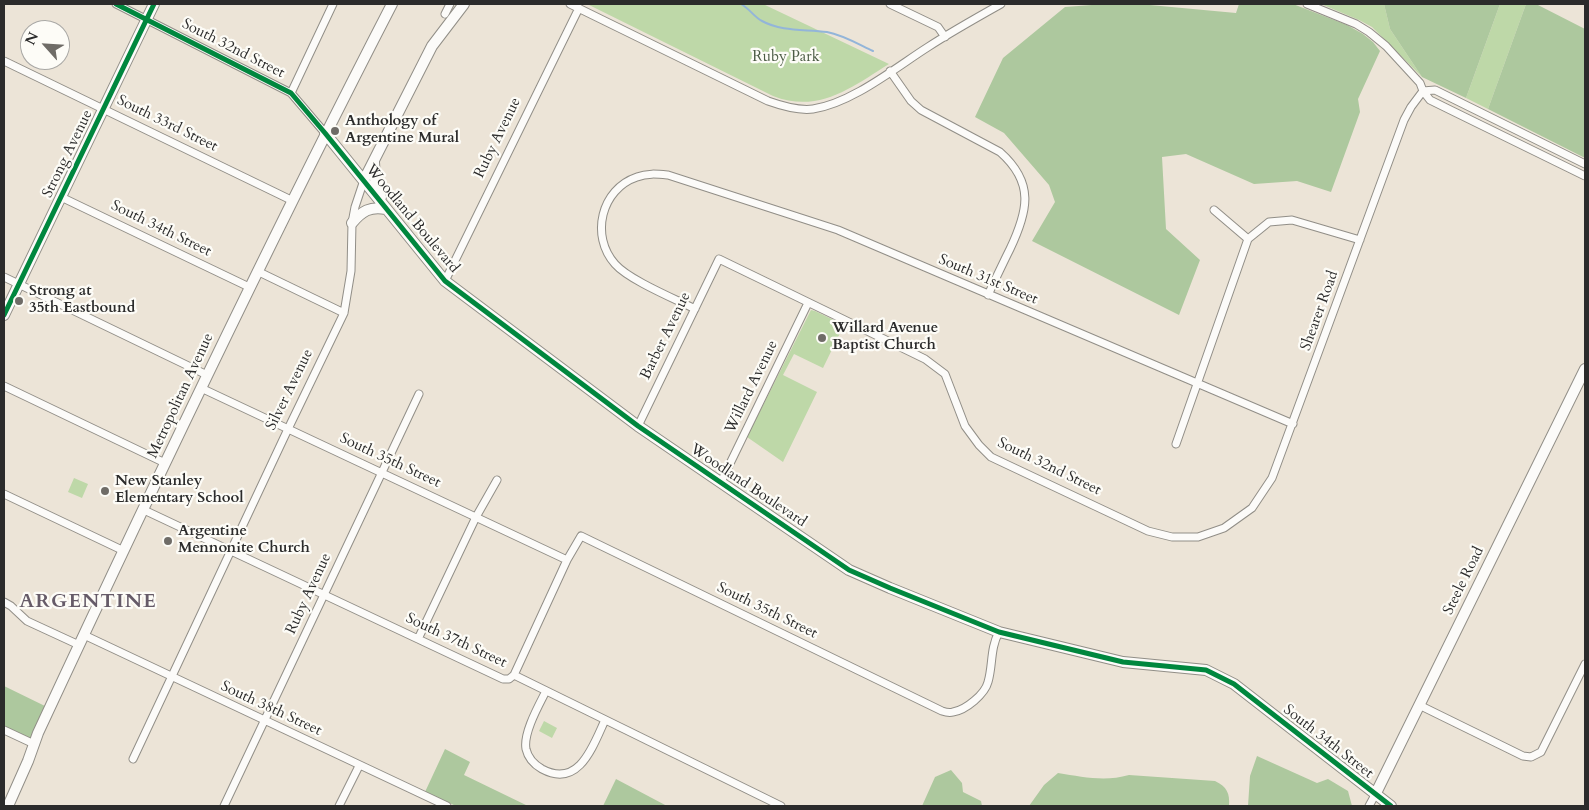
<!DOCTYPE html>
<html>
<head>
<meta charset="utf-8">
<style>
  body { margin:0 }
  #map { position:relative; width:1589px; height:810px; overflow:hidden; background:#ece4d7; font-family:Cardo,serif }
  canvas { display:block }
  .frame { position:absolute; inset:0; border:5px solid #2b2b2b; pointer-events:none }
  .north { position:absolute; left:20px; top:20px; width:50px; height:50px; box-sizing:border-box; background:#fdfcf7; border:1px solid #a9a8a5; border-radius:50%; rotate:296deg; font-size:14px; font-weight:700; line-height:20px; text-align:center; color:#2b2b2b }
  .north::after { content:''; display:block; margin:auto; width:18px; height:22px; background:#6f6c67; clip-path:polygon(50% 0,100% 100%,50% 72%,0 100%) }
</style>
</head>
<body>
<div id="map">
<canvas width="1589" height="810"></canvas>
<div class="frame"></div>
<div class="north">N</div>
</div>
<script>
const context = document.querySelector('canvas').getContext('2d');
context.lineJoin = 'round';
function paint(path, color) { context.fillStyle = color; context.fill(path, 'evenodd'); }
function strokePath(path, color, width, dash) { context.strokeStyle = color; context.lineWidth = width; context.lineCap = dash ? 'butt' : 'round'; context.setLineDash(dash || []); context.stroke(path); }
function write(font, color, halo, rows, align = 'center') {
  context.font = font + ' Cardo,serif'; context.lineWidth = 4.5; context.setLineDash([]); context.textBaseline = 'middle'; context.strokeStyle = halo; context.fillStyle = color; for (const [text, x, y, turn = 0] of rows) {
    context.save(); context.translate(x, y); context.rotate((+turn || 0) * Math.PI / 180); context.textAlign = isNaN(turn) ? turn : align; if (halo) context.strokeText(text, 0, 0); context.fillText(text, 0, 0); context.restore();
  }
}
const green = new Path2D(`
  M587 4H763L889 64C852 87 819 114 773 96Z
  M1321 4H1384L1390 29 1422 77 1372 27 1359 20Z
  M1500 4H1526L1488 109 1466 98Z
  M811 310 815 311 842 324 843 327 823 368 794 354 783 375 817 392 783 462 747 437Z
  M74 478 88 484 82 498 68 492Z
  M544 721 557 728 552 738 539 731Z`);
const forest = new Path2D(`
  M1105 4H1139L1236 13 1239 4H1293L1347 25 1363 34 1373 42 1380 51 1358 99 1360 112 1331 192 1297 181 1254 184 1186 154 1162 157 1166 229 1200 260 1179 315 1032 241 1055 202 1049 185 1004 133 975 117 1003 58 1065 7Z
  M1384 4H1500L1466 98 1422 77 1390 29Z
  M1526 4H1536L1585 29V158L1488 109Z
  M4 686 47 707 32 738H28L4 726Z
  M445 749 470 762 464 775 528 806H456L425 792Z
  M1257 756 1317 783 1328 779 1348 791 1352 806H1248L1250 776Z
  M951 770 962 783 963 792 981 801 982 806H922L935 777Z
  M1058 773C1083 777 1105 782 1129 775L1215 781C1227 787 1230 793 1229 806H1029L1044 785Z
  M616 779 667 806H603Z`);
const stream = new Path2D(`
  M741 4C750 9 754 17 762 21 782 32 805 29 827 32 843 35 858 44 873 51`);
const street = new Path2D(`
  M116 4 291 93 325 133
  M570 4 768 101C782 106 798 111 813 109 852 103 895 68 928 47 951 32 976 18 1001 4
  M890 4 938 27 945 37
  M1307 4 1356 24 1369 32 1386 46 1420 83 1423 91 1430 100 1585 176
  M445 14 450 4
  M4 61 291 200
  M890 71 911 101 921 110 1000 152C1035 183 1028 211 1010 249 1002 265 995 280 988 295
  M1423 91 1435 90 1585 164
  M291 93 333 4
  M61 197 249 287
  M1214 210 1248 239
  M257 271 344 313
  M4 277 207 375
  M445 281 579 8
  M695 309C675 299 629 280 615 264 590 236 601 189 637 177 647 173 657 174 668 175L838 230 1293 424
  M4 386 165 463
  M201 388 567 560
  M638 426 719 259 925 359 945 374 965 426 979 445 991 457 1148 531 1172 537H1198L1224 528 1252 508 1272 478 1404 120 1411 107 1423 91
  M1176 444 1248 239 1269 222 1292 220 1360 240
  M721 482 808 303
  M4 494 124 551
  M144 510 503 679H509L514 675
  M4 602 11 606 27 621 79 645
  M84 635 447 806
  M418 639 476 517 497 480
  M514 675 567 560 581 536 942 711C945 712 950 713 953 712 966 710 985 694 988 682 993 665 990 648 999 632
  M514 675 781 806
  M546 691C539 705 523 733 526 749 528 758 535 765 542 769 579 789 593 746 605 720
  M1419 705 1523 756 1531 757 1541 752 1585 664
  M4 730 34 744
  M133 759 288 429 344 313 351 271 352 223 355 207 364 180
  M224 806 419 394
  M339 806 359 766
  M1369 806 1375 795`);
const secondary = new Path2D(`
  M325 133 445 281 638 426 849 570 890 588 999 632 1123 662 1206 670 1234 684 1391 806
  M374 162 375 179 381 197
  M364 180 432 46 464 4
  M352 223C362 211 370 206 386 209
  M4 315 154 4
  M1375 795 1585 369
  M8 806 28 761 38 733C152 488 268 244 392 4`);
const cycleway = new Path2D(`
  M116 4 291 93 325 133 445 281 638 426 849 570 890 588 999 632 1123 662 1206 670 1234 684 1391 806
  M4 315 154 4`);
const markers = [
  [335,131,5,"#6f6c67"],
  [19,301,5,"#6f6c67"],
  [822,338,5,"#6f6c67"],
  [105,491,5,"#6f6c67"],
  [168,541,5,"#6f6c67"]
];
const streetNames = [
  ["South 32nd Street",233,49,27],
  ["South 33rd Street",167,124,26],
  ["Ruby Avenue",498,138,-64],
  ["Strong Avenue",68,154,-64],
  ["Woodland Boulevard",412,219,50],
  ["South 34th Street",161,229,26],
  ["South 31st Street",988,280,23],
  ["Shearer Road",1320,311,-70],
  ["Barber Avenue",666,336,-64],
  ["Willard Avenue",752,387,-64],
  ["Silver Avenue",290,390,-64],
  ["Metropolitan Avenue",181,396,-65],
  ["South 35th Street",390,461,25],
  ["South 32nd Street",1049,467,26],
  ["Woodland Boulevard",748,486,34],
  ["Steele Road",1464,581,-64],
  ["Ruby Avenue",309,594,-65],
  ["South 35th Street",767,611,26],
  ["South 37th Street",456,641,25],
  ["South 38th Street",271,709,25],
  ["South 34th Street",1328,742,38]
];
const parkNames = [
  ["Ruby Park",786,58]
];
const poiNames = [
  ["Anthology of",345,122],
  ["Argentine Mural",345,139],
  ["Strong at",29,292],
  ["35th Eastbound",29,309],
  ["Willard Avenue",832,329],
  ["Baptist Church",832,346],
  ["New Stanley",115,482],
  ["Elementary School",115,499],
  ["Argentine",178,532],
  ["Mennonite Church",178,549]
];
const districtNames = [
  ["ARGENTINE",88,602]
];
paint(green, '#bed8a8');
paint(forest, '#adc89e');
strokePath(stream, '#93b5d9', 2);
strokePath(street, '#918e87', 9);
strokePath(secondary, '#918e87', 12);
strokePath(street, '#fcfbf9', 7);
strokePath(secondary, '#fcfbf9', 10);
strokePath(cycleway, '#00873e', 5);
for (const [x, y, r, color] of markers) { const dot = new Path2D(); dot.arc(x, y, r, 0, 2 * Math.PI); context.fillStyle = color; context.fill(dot); strokePath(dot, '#fdfcf7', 2); }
write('15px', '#2b2b2b', '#fdfcf7', streetNames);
write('15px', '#4c5c45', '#fdfcf7', parkNames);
write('bold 15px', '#2b2b2b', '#fdfcf7', poiNames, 'left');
context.letterSpacing = '1px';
write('bold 20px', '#665b68', '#fdfcf7', districtNames);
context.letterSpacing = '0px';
</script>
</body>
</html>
